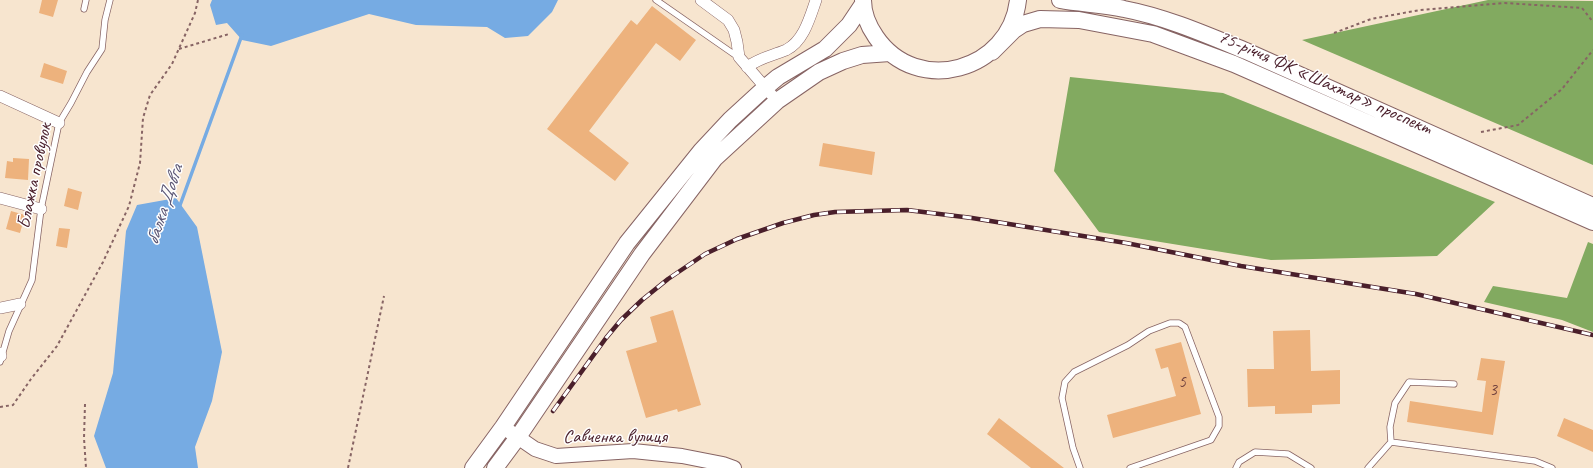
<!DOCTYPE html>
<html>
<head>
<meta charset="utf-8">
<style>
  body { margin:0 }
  canvas { display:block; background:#f7e5cf }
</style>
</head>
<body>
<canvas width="1593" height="468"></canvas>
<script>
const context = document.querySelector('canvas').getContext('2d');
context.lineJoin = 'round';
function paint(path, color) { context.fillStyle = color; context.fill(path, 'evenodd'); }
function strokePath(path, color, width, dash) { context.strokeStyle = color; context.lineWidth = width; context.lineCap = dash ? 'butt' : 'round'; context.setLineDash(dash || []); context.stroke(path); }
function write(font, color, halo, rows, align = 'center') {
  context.font = font + ' Caveat,sans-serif'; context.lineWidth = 3; context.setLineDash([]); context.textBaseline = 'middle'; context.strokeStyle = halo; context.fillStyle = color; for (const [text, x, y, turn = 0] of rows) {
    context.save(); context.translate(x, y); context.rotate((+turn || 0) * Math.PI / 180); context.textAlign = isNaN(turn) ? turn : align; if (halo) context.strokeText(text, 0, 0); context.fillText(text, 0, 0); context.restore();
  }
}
const forest = new Path2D(`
  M1488 0 1593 1V165L1302 40Z
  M1070 77 1223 93 1495 202 1437 256 1271 260 1099 232 1054 171Z
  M1588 242 1593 244V332L1562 320 1484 302 1493 286 1567 298Z`);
const water = new Path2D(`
  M212 0H558L552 12 528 36 505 38 487 27 416 25 369 14 271 46 242 40 227 23 216 25 210 5Z
  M176 198 197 227 222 352 212 401 195 447 198 468H106L94 436 113 373 126 231 137 205Z`);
const stream = new Path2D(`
  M179 208 242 35`);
const building = new Path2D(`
  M42 0H58L53 17 39 13Z
  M652 6 696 40 680 61 656 43 589 131 629 163 615 181 547 129 631 20 637 25Z
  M44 63 67 71 63 84 40 77Z
  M823 143 875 152 872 175 819 166Z
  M13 158 29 159 28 180 5 178 7 161 13 162Z
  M68 188 82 192 78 210 64 206Z
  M11 211 25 215 20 233 6 229Z
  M59 228 70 229 67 248 56 246Z
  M673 310 701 405 678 412 677 409 646 418 626 351 657 342 650 317Z
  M1310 330 1311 371 1340 370V404L1312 405V413L1275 414V406L1248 407 1247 369H1274L1273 331Z
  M1181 342 1201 414 1113 438 1107 415 1176 396 1168 367 1161 369 1155 349Z
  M1481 358 1505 361 1493 435 1407 422 1410 401 1482 412 1486 381 1477 380Z
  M999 418 1064 468H1031L987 434Z
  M1564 418 1593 430V452L1557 436Z`);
const path = new Path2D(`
  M1334 33 1371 19 1420 10 1505 3 1582 8 1593 22
  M179 49 229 34
  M1481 132 1518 125 1562 89 1593 50
  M85 404 84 438 86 468
  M0 407 13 405 31 379 57 346 103 262 129 206 140 163 143 118 150 95 172 64 195 13 198 0
  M348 468 384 296`);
const service = new Path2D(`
  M656 0 738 57
  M84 9 86 0
  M0 362 9 331 32 280 41 209 59 123 71 103 87 72 102 49 105 20 110 0
  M1391 442 1390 427 1395 403 1409 382 1454 384
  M1080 468 1073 448 1062 398 1065 382 1074 372 1128 345 1149 331 1170 323H1179L1185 327 1219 417V426L1211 440 1130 468
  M1236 468 1239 462 1255 452 1288 454 1311 468
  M1368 468 1391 442 1535 461 1552 468`);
const minor = new Path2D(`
  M701 0 728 20 734 30 737 42 739 57 777 101
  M747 67C761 57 772 56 786 50 804 41 810 17 816 0
  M0 96 59 123
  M0 198 41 209
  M0 308 20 304
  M0 353 1 356`);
const tertiary = new Path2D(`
  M503 427 535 449 556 456 633 451 682 456 723 464 734 468`);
const secondary = new Path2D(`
  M863 0C863 13 869 27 876 37 917 97 1010 71 1018 0
  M1060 0C1081 4 1103 4 1124 9 1166 17 1207 35 1246 51L1593 206
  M992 52 1014 30 1023 24 1040 19 1079 20 1153 34 1234 64 1593 222
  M473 468 503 427 627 243 701 151 730 120 766 87 778 77 825 49 849 25 863 4
  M495 468 518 437 642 254 715 158 777 101 819 72 843 61 862 55 890 53`);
const rail = new Path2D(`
  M553 411 606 338 621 320 642 300 668 279 705 254 737 239 783 223 814 215 835 212 907 210 972 218 1126 243 1241 266 1416 294 1593 335`);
const numberNames = [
  ["5",1182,383],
  ["3",1493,391]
];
const streetNames = [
  ["75-річчя ФК «Шахтар» проспект",1325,83,24],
  ["Блажка провулок",35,176,-78],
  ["Савченка вулиця",615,437]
];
const waterNames = [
  ["балка Довга",165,205,-72]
];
paint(forest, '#82aa60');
paint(water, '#76abe3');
strokePath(stream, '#76abe3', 3.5);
paint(building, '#edb27d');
strokePath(service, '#876464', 7);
strokePath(minor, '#876464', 12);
strokePath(tertiary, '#876464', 16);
strokePath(secondary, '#876464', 18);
strokePath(path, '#876464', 2, [3, 3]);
strokePath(service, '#fff', 5.5);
strokePath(minor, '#fff', 11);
strokePath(tertiary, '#fff', 14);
strokePath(secondary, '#fff', 16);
strokePath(rail, '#4a1f2b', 4.5);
strokePath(rail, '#fff', 3, [9]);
write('17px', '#734440', null, numberNames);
write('19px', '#4a1f2b', '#fff', streetNames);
write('italic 20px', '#5c5775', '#fff', waterNames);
</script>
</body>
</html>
